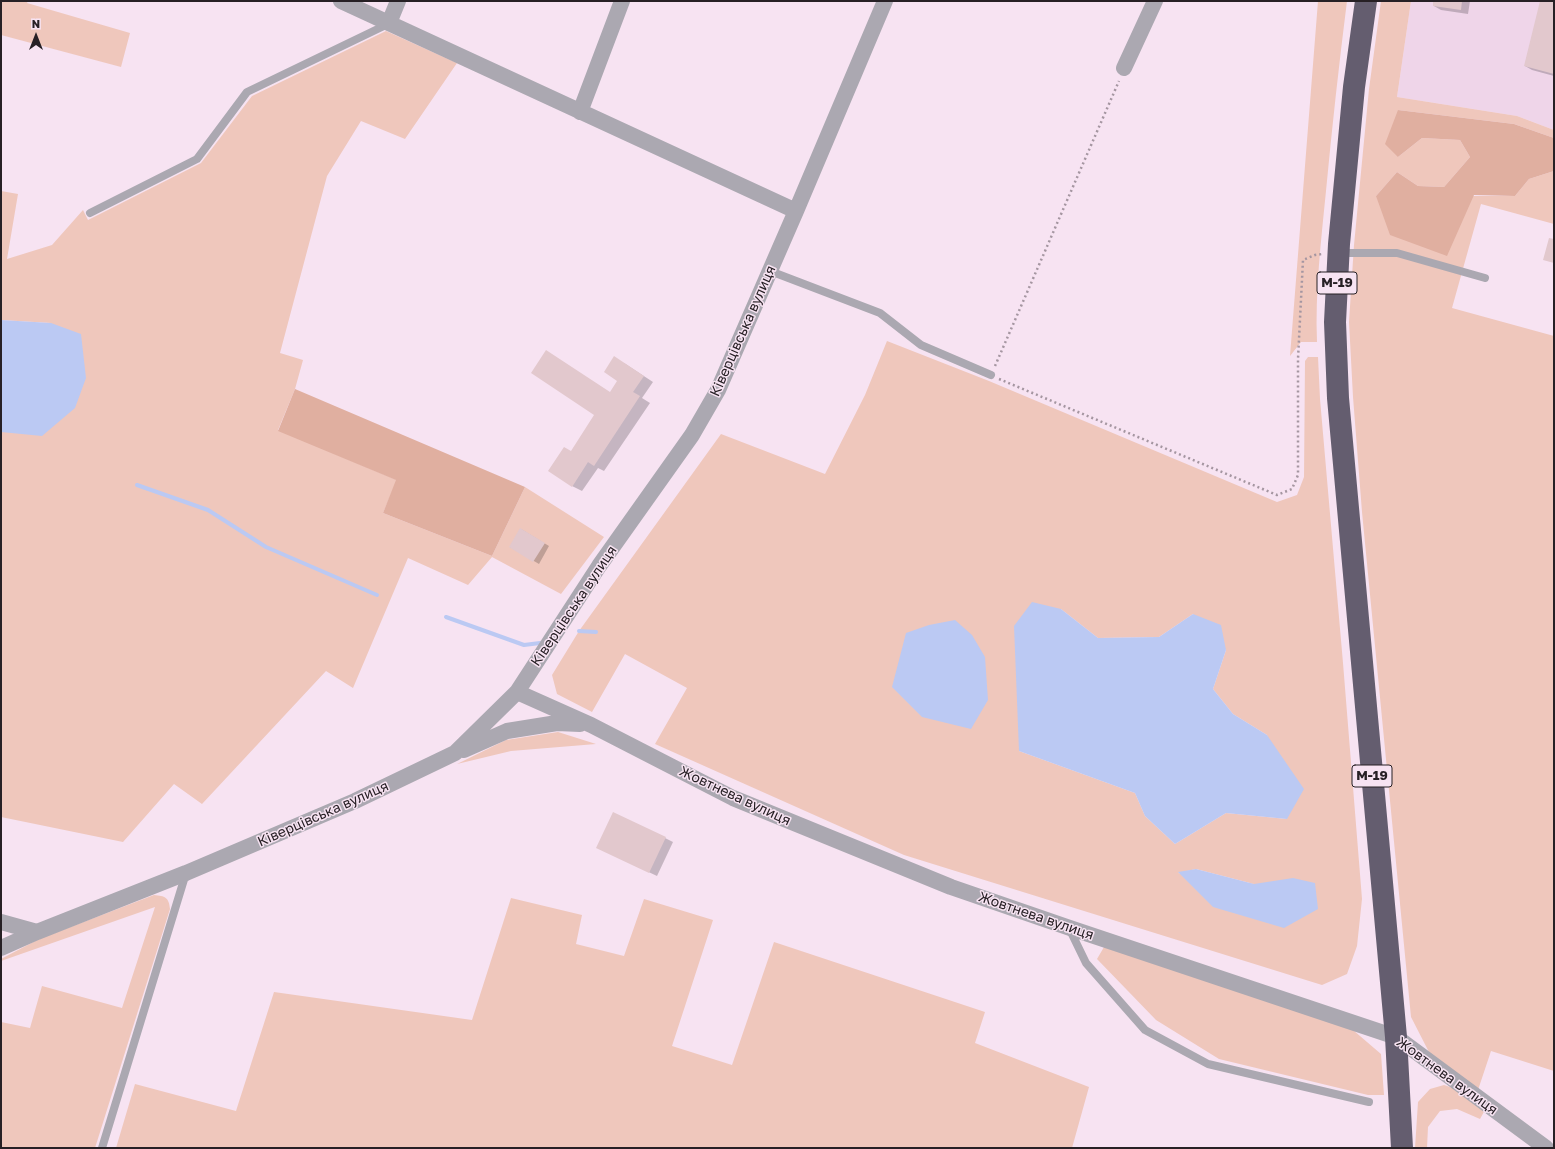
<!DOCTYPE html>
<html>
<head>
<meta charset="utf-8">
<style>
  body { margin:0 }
  #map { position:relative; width:1555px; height:1149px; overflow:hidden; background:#f7e3f2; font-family:"Golos Text",sans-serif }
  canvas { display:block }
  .frame { position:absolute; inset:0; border:2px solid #272025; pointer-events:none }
  .north { position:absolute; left:16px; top:16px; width:40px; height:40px; -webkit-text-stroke:3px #f7e3f2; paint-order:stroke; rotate:0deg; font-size:11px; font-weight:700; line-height:16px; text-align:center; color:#272025 }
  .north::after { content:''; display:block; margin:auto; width:14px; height:18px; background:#272025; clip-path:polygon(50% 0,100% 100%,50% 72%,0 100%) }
</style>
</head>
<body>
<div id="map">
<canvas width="1555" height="1149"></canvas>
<div class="frame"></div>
<div class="north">N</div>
</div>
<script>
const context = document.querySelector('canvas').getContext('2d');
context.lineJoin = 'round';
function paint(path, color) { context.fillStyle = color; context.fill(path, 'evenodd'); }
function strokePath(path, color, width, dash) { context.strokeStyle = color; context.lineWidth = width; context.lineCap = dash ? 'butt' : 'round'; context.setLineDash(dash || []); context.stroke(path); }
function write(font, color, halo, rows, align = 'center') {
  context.font = font + ' "Golos Text",sans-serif'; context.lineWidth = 3; context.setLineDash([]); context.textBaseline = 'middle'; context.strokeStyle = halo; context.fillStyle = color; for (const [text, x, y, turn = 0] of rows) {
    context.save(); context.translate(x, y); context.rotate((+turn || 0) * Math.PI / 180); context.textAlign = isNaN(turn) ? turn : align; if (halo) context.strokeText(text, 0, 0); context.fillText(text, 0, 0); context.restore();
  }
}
const built = new Path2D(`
  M1411 1H1554V130L1517 116 1397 97Z`);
const green = new Path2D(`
  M1 1H28L27 3 130 33 121 67 1 35Z
  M1318 1H1347C1339 64 1332 127 1326 191 1321 241 1315 292 1317 342H1301L1290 356Z
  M1381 1H1411L1397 97 1517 116 1554 130V138L1514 124 1398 110V157L1422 138 1460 140 1470 157 1444 187 1418 186 1397 172 1376 196H1515L1529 179 1554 171V224L1481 204 1452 308 1554 336V1071L1491 1051 1478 1090 1431 1056 1411 1017 1362 512 1353 397 1349 322 1354 245 1369 89Z
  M386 31 457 63 405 139 361 121 327 176 280 353 303 360 295 389 278 430 397 480 383 513 492 556 525 487 604 537 561 594 492 557 468 585 408 558 353 688 326 671 202 804 174 784 123 842 1 817V432H4L51 323 1 320V191L18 194 7 259 52 245 83 210 88 220 201 163 252 96Z
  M887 341 989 381 1277 502 1297 495 1304 477 1305 361 1308 357H1318L1320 399 1343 663 1362 899 1357 946 1347 974 1322 985 904 855 655 744 687 688 625 654 592 712 557 694 552 675 579 631 721 434 825 474 865 395ZM1061 609 1098 638 1159 637 1193 614 1226 650 1213 689 1233 714 1267 735 1287 819 1226 813 1175 844 1145 816 1135 793 1019 751ZM1196 869 1254 884 1178 873Z
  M558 732 596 744 511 751 457 764 506 740Z
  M154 895C165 896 169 897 170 909L95 1148H1V1022L30 1028 42 986 122 1008 155 907 1 961V959L39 939Z
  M511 898 582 915 576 944 624 956 644 899 713 920 672 1046 732 1065 774 942 985 1012 975 1043 1089 1087 1072 1148H116L135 1084 236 1111 274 992 472 1020Z
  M1104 947 1353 1030 1381 1054 1384 1095H1368L1219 1059 1156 1020 1097 959Z
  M1444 1085 1459 1090 1485 1110 1480 1119 1457 1109 1440 1111 1428 1127 1427 1148H1415L1418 1102 1430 1089Z`);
const forest = new Path2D(`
  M1398 110 1514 124 1554 138V171L1529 179 1515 196 1474 195 1447 256 1390 235 1376 196 1397 172 1418 186 1444 187 1470 157 1460 140 1422 138 1398 157 1385 144Z
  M295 389 525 487 492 556 383 513 396 480 278 431Z`);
const water = new Path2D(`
  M1 320 51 323 81 334 86 378 75 408 42 436 1 432Z
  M1032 602 1061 609 1098 638 1159 637 1193 614 1221 625 1226 650 1213 689 1233 714 1267 735 1304 789 1287 819 1226 813 1175 844 1145 816 1135 793 1019 751 1014 626Z
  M955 620 972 635 985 657 988 700 971 729 922 717 892 687 906 633 929 625Z
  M1196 869 1254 884 1293 878 1315 883 1318 909 1284 928 1213 907 1178 872Z`);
const shadow = new Path2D(`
  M1434 1H1470L1468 14 1441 10 1434 6Z
  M1541 1H1554V76L1532 70 1525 66Z
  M624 363 653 382 642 398 650 403 604 471 598 468 582 491 572 486 571 452 618 381Z
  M521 529 549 546 539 564 510 547Z
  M665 838 673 842 657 876 604 851Z`);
const stream = new Path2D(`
  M137 485 208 510 266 547 377 595
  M446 617 524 645 540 643
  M579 631 596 632`);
const building = new Path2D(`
  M1433 1H1462L1461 10 1433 6Z
  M1540 1H1554V74L1524 66Z
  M1549 238 1554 239V263L1543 260Z
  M546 350 610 392 617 381 604 372 614 356 644 376 633 392 640 396 594 466 588 462 572 487 548 471 564 447 571 451 594 415 531 373Z
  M520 528 545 543 533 562 509 547Z
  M613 812 666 837 649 873 596 848Z`);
const path = new Path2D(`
  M995 366 1119 81
  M999 379 1277 495 1292 489 1298 475V359L1303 260 1315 255 1322 254`);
const lane = new Path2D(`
  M90 213 197 159 247 92 388 24
  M1339 253H1397L1485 278
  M770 271 880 313 921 345 991 375
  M1070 930 1086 963 1145 1030 1208 1064 1369 1102
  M102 1148 186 873`);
const street = new Path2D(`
  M341 1 796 211
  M389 23 398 1
  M1124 68 1155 1
  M580 112 622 1
  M517 692 591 725 733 798 951 887 1070 928 1396 1037 1546 1148
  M464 750 507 731 557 723 580 724
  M1 922 37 932
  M1 948 37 932 186 873 355 801 455 753 517 692 599 566 692 435 718 390 796 211 885 1`);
const highway = new Path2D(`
  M1366 1 1354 87 1339 244 1335 322 1338 398 1396 1037 1402 1148`);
const shields = [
  [1337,283,40],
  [1372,776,40]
];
const shieldNames = [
  ["М-19",1337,283],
  ["М-19",1372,776]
];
const streetNames = [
  ["Ківерцівська вулиця",743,331,-66],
  ["Ківерцівська вулиця",574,606,-56],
  ["Жовтнева вулиця",735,796,25],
  ["Ківерцівська вулиця",323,814,-24],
  ["Жовтнева вулиця",1036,916,19],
  ["Жовтнева вулиця",1447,1076,36]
];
paint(built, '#efd5e9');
paint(green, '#efc7bc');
paint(forest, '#e0afa0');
paint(water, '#bbc9f3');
paint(shadow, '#0003');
strokePath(stream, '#bbc9f3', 4);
paint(building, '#e2c8cd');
strokePath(path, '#a596a1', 2.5, [2, 3]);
strokePath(lane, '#aba8b1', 8);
strokePath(street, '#aba8b1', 16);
strokePath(highway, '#645d6f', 22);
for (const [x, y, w] of shields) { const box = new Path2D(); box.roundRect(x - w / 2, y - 11, w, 22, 3); context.fillStyle = '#f7e3f2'; context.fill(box); strokePath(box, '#272025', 1); }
write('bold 13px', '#272025', null, shieldNames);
write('14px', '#272025', '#f7e3f2', streetNames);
</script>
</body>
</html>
